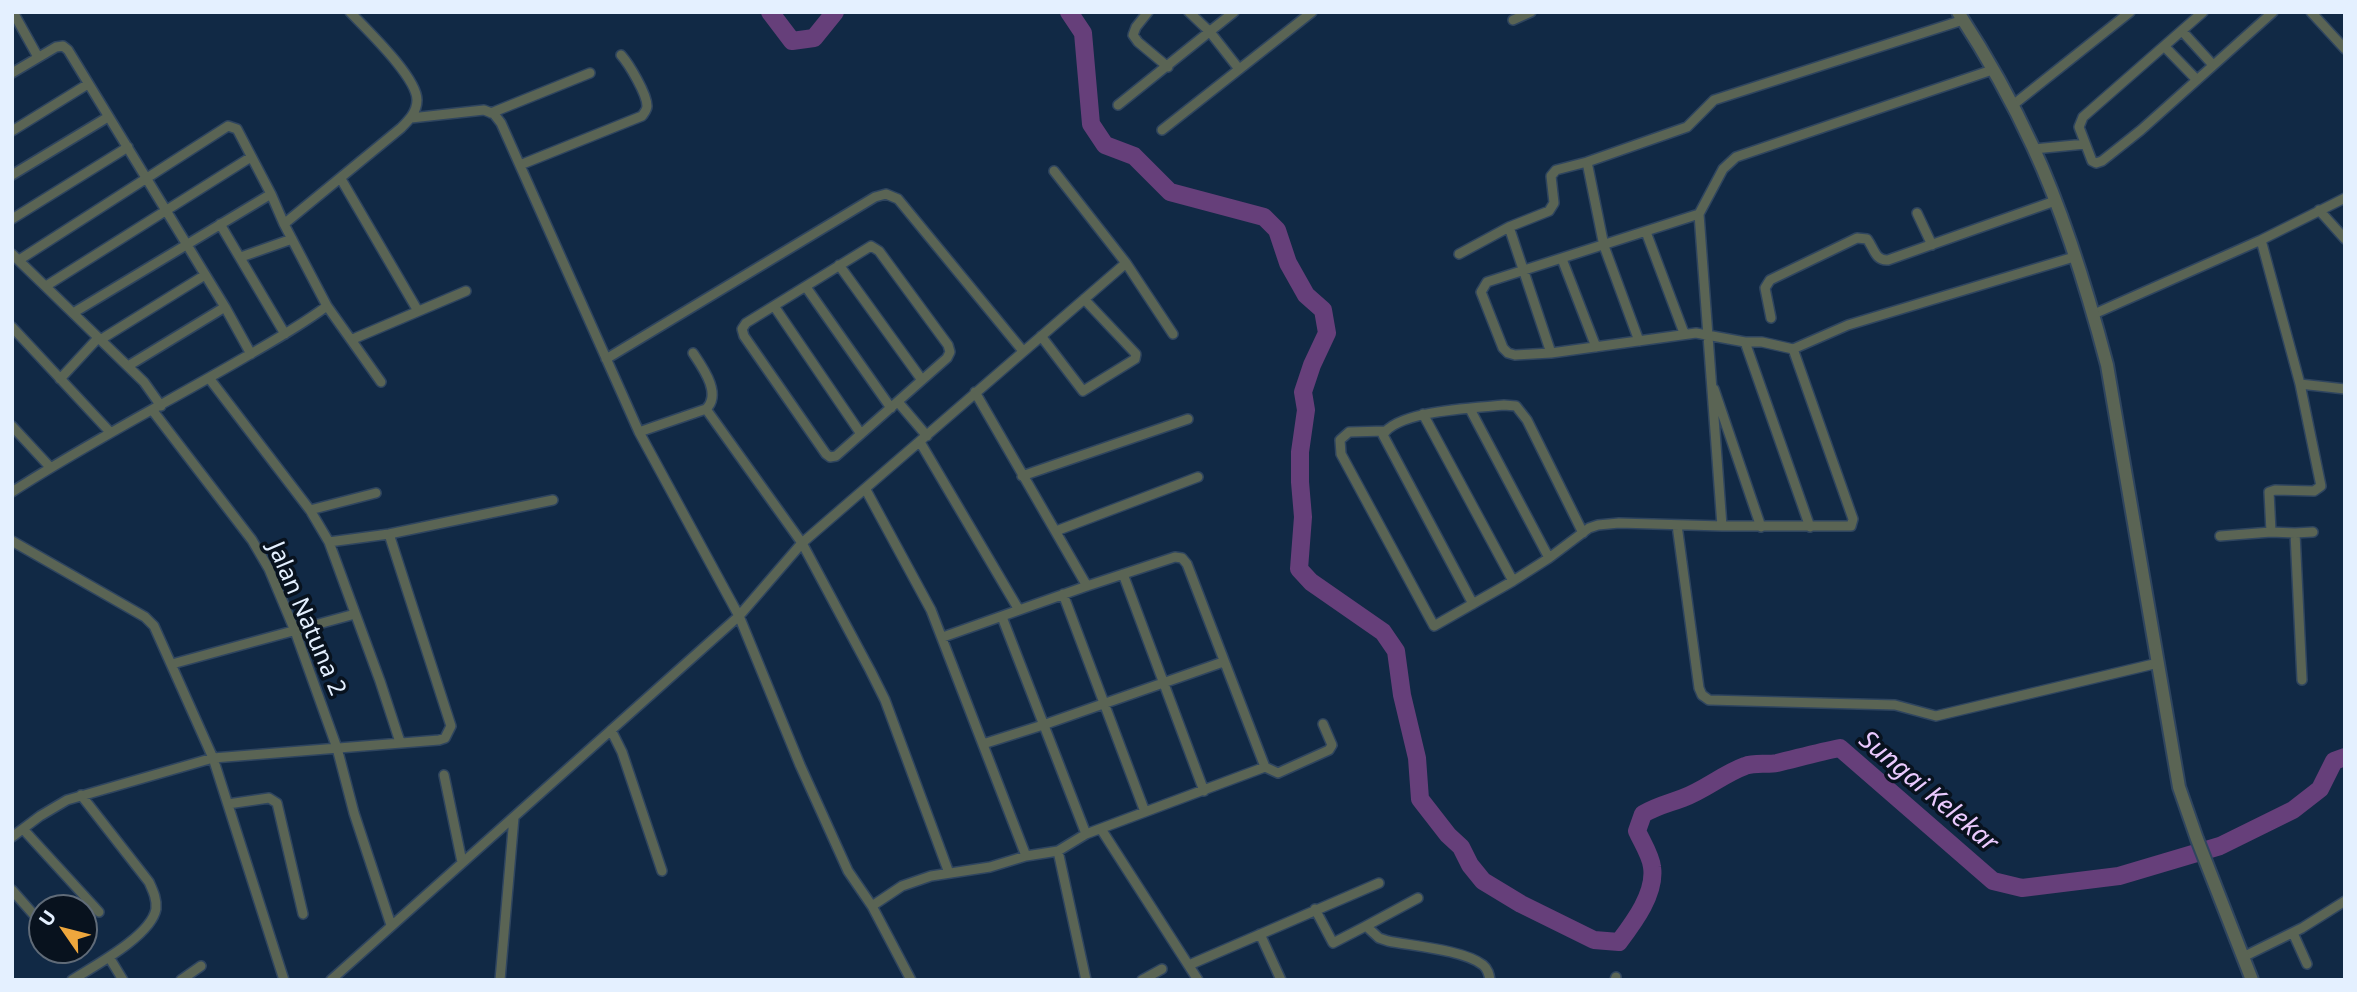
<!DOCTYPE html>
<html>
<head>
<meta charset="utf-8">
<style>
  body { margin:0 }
  #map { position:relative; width:2357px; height:992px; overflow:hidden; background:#112945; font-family:"Noto Sans",sans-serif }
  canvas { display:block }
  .frame { position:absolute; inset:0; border:14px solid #e4f0ff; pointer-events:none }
  .north { position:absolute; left:28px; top:894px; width:70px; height:70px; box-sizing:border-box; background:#08121e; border:2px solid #606b78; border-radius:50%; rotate:305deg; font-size:19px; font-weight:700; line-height:28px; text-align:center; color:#e4f0ff }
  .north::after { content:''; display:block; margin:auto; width:24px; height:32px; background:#eea73d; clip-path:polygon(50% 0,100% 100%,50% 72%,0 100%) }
</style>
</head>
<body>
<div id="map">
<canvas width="2357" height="992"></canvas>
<div class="frame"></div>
<div class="north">U</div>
</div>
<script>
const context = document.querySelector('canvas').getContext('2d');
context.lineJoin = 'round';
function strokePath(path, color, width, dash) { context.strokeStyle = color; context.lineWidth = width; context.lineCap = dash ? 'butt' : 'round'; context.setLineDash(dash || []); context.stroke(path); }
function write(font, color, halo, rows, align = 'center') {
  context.font = font + ' "Noto Sans",sans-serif'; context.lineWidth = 7; context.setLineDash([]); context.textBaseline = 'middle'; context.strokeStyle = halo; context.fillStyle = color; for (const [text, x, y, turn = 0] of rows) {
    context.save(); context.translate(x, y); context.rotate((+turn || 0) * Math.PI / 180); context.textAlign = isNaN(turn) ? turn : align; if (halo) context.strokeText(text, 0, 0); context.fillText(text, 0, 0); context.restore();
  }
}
const river = new Path2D(`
  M770 12 792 41 814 38 835 12
  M1069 12 1083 33 1091 124 1105 145 1134 156 1170 192 1264 217 1277 230 1288 263 1306 295 1323 310 1327 333 1312 365 1303 392 1306 410 1300 452V482L1303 517 1299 569 1311 582 1383 632 1396 651 1402 695 1417 758 1420 799 1448 835 1461 847 1470 865 1483 881 1521 904 1594 940 1619 942C1634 922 1656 893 1652 867 1651 856 1642 842 1637 831L1643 814C1659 805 1667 804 1683 798 1705 790 1723 774 1745 766 1755 762 1767 765 1777 763 1798 758 1819 752 1840 748L1993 881 2022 888 2119 876 2220 846 2293 810 2320 789 2334 761 2345 757`);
const minor = new Path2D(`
  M13 12 38 57
  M1148 12 1136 27 1133 35 1138 42 1168 67
  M1189 12 1210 32 1239 69
  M2203 12 2083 117 2079 127 2092 161 2096 163 2102 161 2141 130 2273 12
  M2311 12 2345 49
  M1513 20 1531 12
  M2182 31 2213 65
  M2165 47 2197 80
  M1992 70 1736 157 1723 169 1699 214 1487 282 1481 292 1503 348 1508 353 1515 355 1551 353 1696 333 1745 342H1762L1793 349 1848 325 2074 257
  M12 73 56 47 63 46 68 50 225 307 251 354
  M1118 105 1234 12
  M2013 105 2130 12
  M491 113 590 73
  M411 118 484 110 494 114 501 123 639 432 739 616 800 765 848 871 872 906 911 980
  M1162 130 1312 12
  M12 131 88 84
  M2034 149 2085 144
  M1587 162 1604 246 1639 341
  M520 165 642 116C644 113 647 110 647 106 647 94 629 64 621 55
  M1054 171 1126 263 1173 334
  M12 175 108 117
  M341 179 418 311
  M2319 210 2345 239
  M1917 213 1932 245
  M1699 214 1722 526
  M12 219 128 147
  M220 224 285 334
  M1509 227 1551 353
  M1646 232 1684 333
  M2261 240 2300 384 2321 486 2314 491 2275 490 2269 492 2271 532 2295 533 2302 680
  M871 246 879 251 948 345 950 352 947 358 836 456 830 457 826 454 744 336 742 329 746 323Z
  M12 254 144 382 161 406
  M1459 254 1509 227 1549 211 1554 203 1551 176 1556 170 1587 162 1687 127 1714 100 1963 20
  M241 257 292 239
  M1562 259 1596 347
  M19 260 228 126 237 129 271 194 284 224
  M839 265 922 380
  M46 286 251 157
  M806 287 891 408
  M327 306 381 382
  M774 306 861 434
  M73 313 271 194
  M2094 314 2261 240 2345 198
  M1771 318 1765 288 1770 280 1857 238 1867 239C1874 248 1875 261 1888 260L2055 201
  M12 327 110 432
  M1041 336 1083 391 1135 359 1136 354 1084 299
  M353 339 466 291
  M100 340 205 275
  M1745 342 1810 527
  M606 359 875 197 886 194 898 199 1023 351
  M128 366 225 307
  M209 378 310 510 329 542 380 681 400 742
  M60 379 98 338
  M2300 384 2345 389
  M1714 389 1761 527
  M975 392 1087 586
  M898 402 927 436
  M706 409 802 543 870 670 885 700 949 873
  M1470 409 1549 558
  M153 411 252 540 269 569 295 631 337 748 354 813 391 925
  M1423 414 1513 581
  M12 426 50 467
  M1385 431 1349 432 1340 440 1341 454 1434 626 1513 581 1549 558 1589 528 1598 525 1619 523 1722 526H1851L1853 519 1793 349
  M639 432 706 409C722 394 703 368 693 353
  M920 442 1019 610
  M1022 476 1188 419
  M866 490 931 610 1026 856
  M12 492C86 444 164 404 240 360 270 343 300 326 327 306L284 224 401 128C409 120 417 112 417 100 417 77 366 29 350 12
  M310 510 376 493
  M1677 525 1699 688 1702 695 1709 700 1895 705 1936 716 2158 663
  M1056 531 1198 477
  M2295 533 2313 532
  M2220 536 2271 532
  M12 541 145 617 154 626 213 758 284 980
  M329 542 389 534 553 500
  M1123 574 1204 791
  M1063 594 1145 812
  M1473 604 1383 435C1397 410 1477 408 1504 405L1516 406 1527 420 1583 533
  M1002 617 1086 834
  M172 664 355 614
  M611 730 622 752 662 871
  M983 744 1043 725 1223 662
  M1265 767 1278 773 1329 750 1332 745 1323 724
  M444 775 462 862
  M228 804 269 798 277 803 303 914
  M23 829 99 912
  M1101 829 1198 980
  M12 837 40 816 67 800 213 758 439 740 445 738 451 726 389 534
  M1058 851 1086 980
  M12 890 42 924
  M872 906 902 886 931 876 990 867 1026 856 1058 851 1086 834 1265 767 1187 564 1182 558 1175 557 1087 586 943 637
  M1315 909 1333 943 1366 926 1379 938 1388 941C1413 946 1464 950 1483 965 1488 969 1489 974 1490 980
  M1366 926 1418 898
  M2293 933 2307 964
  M1260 934 1281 980
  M109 957 123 980
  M2243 957 2302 928 2345 901
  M1189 965 1379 883
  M72 980C94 966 151 936 156 909 157 899 153 891 149 882L81 795
  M181 980 201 966
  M331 980 739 616 802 543 1126 263
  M500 980 514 817
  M1142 980 1162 969
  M1615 980 1616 977`);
const tertiary = new Path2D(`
  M1958 12C1986 55 2012 101 2033 147 2064 214 2088 293 2107 365L2179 787 2197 839 2252 980`);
const streetNames = [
  ["Jalan Natuna 2",306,619,67]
];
const waterNames = [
  ["Sungai Kelekar",1928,792,40]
];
strokePath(river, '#663f7a', 18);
strokePath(minor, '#2f455f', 12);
strokePath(tertiary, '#2f455f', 16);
strokePath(minor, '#5a6454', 9);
strokePath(tertiary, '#5a6454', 12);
write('24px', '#e4f0ff', '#08121e', streetNames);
write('italic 26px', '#ebcafe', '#08121e', waterNames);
</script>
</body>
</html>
